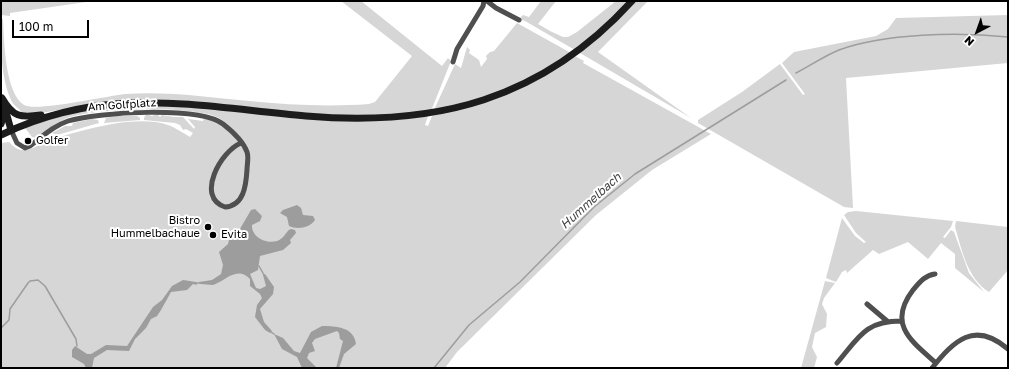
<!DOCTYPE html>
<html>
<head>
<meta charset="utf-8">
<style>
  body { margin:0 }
  #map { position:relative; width:1009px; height:369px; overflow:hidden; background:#fff; font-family:"Golos Text",sans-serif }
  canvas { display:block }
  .frame { position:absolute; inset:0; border:2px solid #000; pointer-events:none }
  .north { position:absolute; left:957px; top:12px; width:40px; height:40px; -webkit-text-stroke:3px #fff; paint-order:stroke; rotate:221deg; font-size:11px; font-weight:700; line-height:16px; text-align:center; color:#000 }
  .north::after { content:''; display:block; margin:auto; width:14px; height:18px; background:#000; clip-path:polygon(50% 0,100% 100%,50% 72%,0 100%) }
  .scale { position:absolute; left:12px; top:20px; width:77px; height:18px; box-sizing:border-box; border:2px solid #000; border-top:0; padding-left:5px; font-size:12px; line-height:14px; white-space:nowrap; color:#000; -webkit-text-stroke:3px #fff; paint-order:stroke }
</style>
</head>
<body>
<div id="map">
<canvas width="1009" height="369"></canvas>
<div class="frame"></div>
<div class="north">N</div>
<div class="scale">100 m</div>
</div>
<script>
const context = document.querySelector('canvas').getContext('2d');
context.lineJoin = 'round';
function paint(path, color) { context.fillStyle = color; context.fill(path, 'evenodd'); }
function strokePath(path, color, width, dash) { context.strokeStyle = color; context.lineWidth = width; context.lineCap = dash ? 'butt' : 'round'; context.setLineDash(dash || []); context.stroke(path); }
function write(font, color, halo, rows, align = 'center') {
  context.font = font + ' "Golos Text",sans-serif'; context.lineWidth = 4; context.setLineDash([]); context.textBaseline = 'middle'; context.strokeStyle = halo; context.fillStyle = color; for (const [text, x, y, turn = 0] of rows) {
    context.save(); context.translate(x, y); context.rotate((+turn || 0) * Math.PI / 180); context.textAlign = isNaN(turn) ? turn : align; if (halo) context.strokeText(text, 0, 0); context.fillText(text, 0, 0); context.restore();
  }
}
const green = new Path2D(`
  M1 1H93L10 13V16L1 15Z
  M341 1H361L442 66 448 58 451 61 431 111C410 113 388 116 367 116 293 116 220 100 146 99 105 99 66 110 26 115L23 114C21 109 14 107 11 100 0 75 1 46 1 19H3C4 41 5 93 24 105 35 112 107 96 125 94 167 91 207 97 249 101 288 105 330 107 369 104L375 102 412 56Z
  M541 1H556L538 24 550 31 563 37H568L577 32 616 1H629L614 17 575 50 525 21 519 19 523 15 529 17Z
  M636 1H648L598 52 691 118 580 53 610 28Z
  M1008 15V63L846 78 853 208 844 207 698 123V120L742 92 780 64 803 95 805 94 782 63 794 52 876 36 888 29 896 18Z
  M517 23 571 53 527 79 490 95 434 110 455 64 461 68 467 47 470 50 469 53 479 60 481 67 487 59 486 56 490 52 494 51Z
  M575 56 584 61 583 63 711 134 652 170 596 215 457 352 445 368H1V143L9 142C13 146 17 150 22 150 31 151 42 143 50 140 83 130 135 114 168 125 176 128 183 133 190 137L193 133 186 129 183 130 180 125 175 123 144 120V118L146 114 152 116 157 114 160 117 162 115 174 117H183L194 129 195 127 188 119 203 121 204 118 219 123 222 120C202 104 92 108 67 118 56 123 46 130 37 138L32 137 25 128C34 125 42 121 51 118 98 102 152 104 201 108 276 114 354 128 428 116L425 125 428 126 432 116 472 106 496 98Z
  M115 116H137L140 118V120L104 123 106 118Z
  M92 119 98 120 99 123 57 135 52 133 65 126H72L73 123Z
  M856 211 953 221 951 227 943 237 945 238 951 230 954 232 969 273 984 292 955 268V254L941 243 928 259 908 242 879 254 873 250 847 273 846 270 842 272 836 282 826 278 842 218 855 236 864 243 866 242 856 233 844 215 848 212Z
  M956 221 1008 227V270L989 292C967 278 962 250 955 227Z
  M825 281 835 283 824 298 822 304 827 314 826 327 815 333 812 347 817 357 814 368H801Z`);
const water = new Path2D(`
  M297 205 301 208 303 215 313 216 315 220C310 228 297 230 289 226L287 217 280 213 283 210Z
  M255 209 262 216 260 221 252 225C251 239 272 247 282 238 286 235 286 231 291 229L295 230 296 233 290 240 291 243 283 250 260 256 258 270 250 274 256 288 260 289 266 286 263 275 265 274 274 287 273 294 260 309 264 322 272 331 270 333 265 330 255 317 257 305 262 298 260 294 250 286V279C237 265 224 282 213 285 209 285 205 284 200 284L199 282 212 280 221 274 223 265 219 252 228 244 230 236 237 234 251 210Z
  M183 280 196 282 197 285 193 284 187 290 171 292 161 310 157 316 151 319 146 328 135 339 129 351 107 350 94 358 92 368H86L84 364 72 357V350L75 346 87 354H91L106 345 127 346 153 307 162 300 172 286Z
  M322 326C336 326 354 327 356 344L344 354 339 368H336L343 341 340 339 339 333 337 331 315 339 312 343 315 351 309 353 307 358 316 367 320 368H302L297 357 282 349 274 334 283 338 294 351 300 353 311 332Z`);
const stream = new Path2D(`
  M796 73C810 66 824 56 839 50 885 33 959 32 1008 37
  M259 266 264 275
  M196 283H200
  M1 328 9 320 10 309 28 283 30 281 38 280 45 286 76 339 77 346
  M271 332 274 334
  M434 368 469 325 520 282 594 207 635 174 786 80`);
const street = new Path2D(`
  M487 1 496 8 519 20
  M453 62 457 49 483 6 484 1
  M11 130 17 143 25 148 30 146C42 137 53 126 68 121 97 112 199 106 223 124 232 131 243 141 247 152 249 157 247 164 247 170 246 185 244 206 225 207 195 197 221 151 241 143
  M935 274C925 275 919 283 913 290 887 324 911 341 936 363
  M867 304 887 321
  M837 363C859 337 865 321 901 321
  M932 368C954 341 974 320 1008 349`);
const secondary = new Path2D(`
  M2 98C13 117 20 118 41 115
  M4 105 11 130
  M1 124 3 117 2 110
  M1 135C108 84 194 106 306 116 436 127 542 100 632 1`);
const markers = [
  [28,141,4,"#000"],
  [208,227,4,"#000"],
  [213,235,4,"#000"]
];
const streetNames = [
  ["Am Golfplatz",122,105,-4]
];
const poiNames = [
  ["Golfer",36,141],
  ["Bistro",200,221,"right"],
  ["Hummelbachaue",200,234,"right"],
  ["Evita",221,235]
];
const waterNames = [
  ["Hummelbach",591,201,-42]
];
paint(green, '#d6d6d6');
paint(water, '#9d9d9d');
strokePath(stream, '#9d9d9d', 1.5);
strokePath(street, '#4f4f4f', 5);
strokePath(secondary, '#1c1c1c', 7);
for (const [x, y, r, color] of markers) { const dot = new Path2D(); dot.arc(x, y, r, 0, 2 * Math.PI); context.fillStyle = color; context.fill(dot); strokePath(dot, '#fff', 1.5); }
write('11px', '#000', '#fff', streetNames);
write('11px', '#000', '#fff', poiNames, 'left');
write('italic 12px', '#3e3e3e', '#fff', waterNames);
</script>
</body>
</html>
